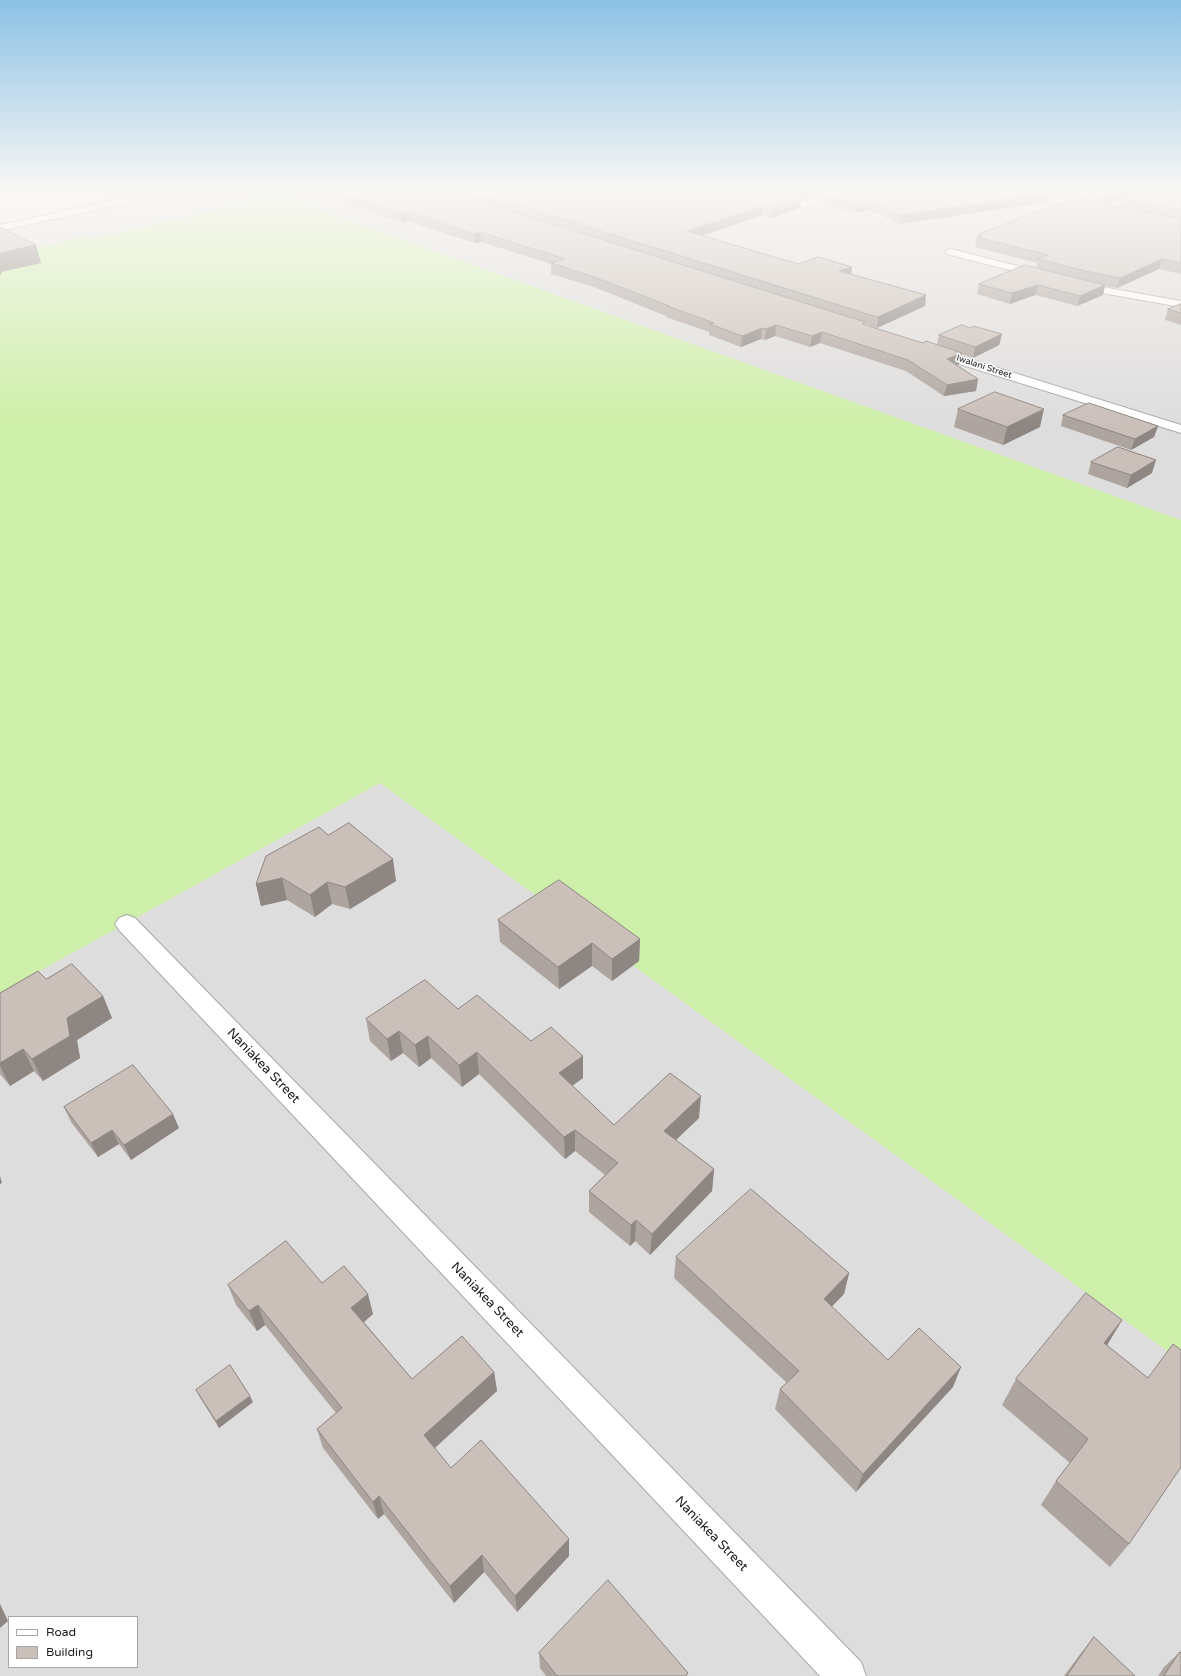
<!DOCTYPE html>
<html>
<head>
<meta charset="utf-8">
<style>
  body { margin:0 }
  #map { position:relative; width:1181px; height:1676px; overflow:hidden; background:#f2ede6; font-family:"Varela Round",sans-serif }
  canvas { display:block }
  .legend { position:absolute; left:8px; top:1616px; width:130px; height:52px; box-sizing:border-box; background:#fff; border:1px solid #a6a6a6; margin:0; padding:5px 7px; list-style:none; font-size:12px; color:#202020 }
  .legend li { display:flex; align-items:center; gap:8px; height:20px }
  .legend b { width:20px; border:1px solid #a6a6a6 }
</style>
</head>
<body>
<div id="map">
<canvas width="1181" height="1676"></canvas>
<ul class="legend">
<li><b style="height:5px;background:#fff"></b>Road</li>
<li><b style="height:11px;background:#cabfb9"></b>Building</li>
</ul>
</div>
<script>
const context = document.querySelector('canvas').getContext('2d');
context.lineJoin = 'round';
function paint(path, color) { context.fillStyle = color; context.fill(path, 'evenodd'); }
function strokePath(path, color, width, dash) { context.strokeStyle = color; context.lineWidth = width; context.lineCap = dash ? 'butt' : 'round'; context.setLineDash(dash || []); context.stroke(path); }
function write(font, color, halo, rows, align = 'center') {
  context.font = font + ' "Varela Round",sans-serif'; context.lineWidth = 3; context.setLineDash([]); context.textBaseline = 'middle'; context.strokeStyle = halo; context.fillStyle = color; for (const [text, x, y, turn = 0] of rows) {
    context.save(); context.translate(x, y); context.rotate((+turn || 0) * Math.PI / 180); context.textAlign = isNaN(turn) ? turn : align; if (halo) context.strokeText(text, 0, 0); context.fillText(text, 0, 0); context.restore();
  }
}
const residential = new Path2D(`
  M159 189H1181V1676H0V220L6 223ZM9 1617H137V1667H9Z`);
const grass = new Path2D(`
  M188 189H262L1181 520V1361L380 783 0 993V230Z`);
const parking = new Path2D(`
  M192 189H220L253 202 89 239 85 237 2 255 0 231Z`);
const minor = new Path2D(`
  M163 189H181L177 192 0 231V225Z
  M737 189H753L805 202 845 189H859L805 208 738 191Z
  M1007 189H1025L1097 206 1099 208 1094 211 1011 192Z
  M1149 190 1154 193 1152 195 1106 212H1100L1098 210 1100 208Z
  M951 249 1091 285 1181 301V307L1091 291 947 254 946 252 947 250Z
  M931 347 1181 425V433L927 354 925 351 927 348Z
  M127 915 135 918 861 1662 866 1676H820L119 930 115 924 119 918Z`);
const wall = new Path2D(`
  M305 189H1143L1106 204 1120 207 1122 199 1181 189V274L1159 269 1117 288 1105 286 1103 295 1077 306 1035 295 1010 304 977 294 979 284 1036 268 1037 263 975 247 977 237H979V234L1073 199 1049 193 1047 202 900 224 868 210 856 213 822 204 823 195 805 200 801 199 800 208 772 218 763 215 702 236 798 264 851 275 926 295 925 306 877 328 865 324V325L923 343 937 345 939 335 970 328 1002 334 999 345 973 358 961 354 959 364 956 365 978 379 976 391 944 396 906 371 820 343 810 347 775 336 765 340 761 339 741 347 709 335V332L666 317V316L594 287 551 274V264L481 242 475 243 407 221 403 223Z
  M1181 304V325L1165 320 1168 309Z
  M958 409 1040 427 1003 445 954 427Z
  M1063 415 1158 426 1154 437 1131 450 1061 426Z
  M1091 462 1152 473 1127 488 1088 474Z
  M328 835 396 881 350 909 332 904 315 917 287 900 261 906 256 884Z
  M498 920 640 939 639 961 612 981 592 966 559 989 500 942Z
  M46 979 103 996 112 1018 77 1040 80 1058 43 1081 34 1071 10 1086 0 1074V993Z
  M458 1009 531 1041 583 1056V1078L572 1086 614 1125 699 1118 676 1140 714 1169 712 1191 650 1255 635 1241 630 1246 589 1212V1191L605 1175 575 1151 565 1159 479 1074 462 1087 431 1058 419 1067 403 1053 391 1061 370 1041 366 1019Z
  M64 1107 179 1128 131 1160 119 1144 98 1157 71 1122Z
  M676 1257 849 1273 844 1294 831 1306 888 1360 953 1387 856 1492 775 1409 780 1389 787 1383 674 1278Z
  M322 1283 373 1314 364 1322 412 1379 494 1372 497 1391 435 1448 451 1468 569 1539V1556L517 1612 484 1572 454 1603 384 1514 378 1519 323 1448 317 1429 336 1413 265 1325 257 1331 236 1305 228 1285Z
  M1122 1320 1107 1345 1129 1544 1110 1567 1041 1505 1056 1481 1070 1463 1002 1405 1016 1379Z
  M196 1390 253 1402 219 1428 199 1396Z
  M1094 1637 1135 1676H1064L1081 1653Z
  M1180 1652 1181 1676H1158L1164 1667Z
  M539 1653 688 1676H546L540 1668Z`);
const shadedWall = new Path2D(`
  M812 189H839L805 200 806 191Z
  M1123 189H1143L1103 205 1105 196Z
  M1049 193 1047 202 900 224 901 215Z
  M801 199 800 208 772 218 773 208Z
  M870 201 868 210 856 213 858 203Z
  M763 206V215L687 241V231Z
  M406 211 407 221 403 223 402 214Z
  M480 232 481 242 475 243 474 234Z
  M36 245 41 263 1 272 2 274 0 275V253Z
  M1162 259 1159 269 1117 288 1120 278Z
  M852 267 851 277 839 271Z
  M1038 285 1035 295 1010 304 1012 293Z
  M1105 285 1103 295 1077 306 1080 296Z
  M926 295 925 306 877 328 878 317Z
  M776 325 775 336 765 340 766 329Z
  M762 328 761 339 741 347 742 336Z
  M822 332 820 343 810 347 812 336Z
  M1002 334 999 345 973 358 975 347Z
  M962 353 959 364 945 371 947 359Z
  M978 379 976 391 944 396 947 385Z
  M1044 409 1040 427 1003 445 1007 427Z
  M1158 426 1154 437 1131 450 1135 439Z
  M1156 460 1152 473 1127 488 1131 475Z
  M393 859 396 881 350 909 345 887Z
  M282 878 287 900 261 906 256 884Z
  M327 882 332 904 315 917 310 895Z
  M640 939 639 961 612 981V959Z
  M592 943V966L559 989 558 967Z
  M103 996 112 1018 77 1040 80 1058 43 1081 32 1059 67 1018Z
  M399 1031 403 1053 391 1061 387 1039Z
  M428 1036 431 1058 419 1067 415 1045Z
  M23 1049 34 1071 10 1086 0 1066V1063Z
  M477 1052 479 1074 462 1087 459 1065Z
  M583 1056V1078L559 1095V1073Z
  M701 1096 699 1118 662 1153 664 1131Z
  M173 1114 179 1128 131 1160 124 1145Z
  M112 1130 119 1144 98 1157 91 1143Z
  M575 1130V1151L565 1159 564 1137Z
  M714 1169 712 1191 650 1255 652 1234Z
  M0 1176 2 1183 0 1184Z
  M636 1220 635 1241 630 1246 631 1225Z
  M849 1273 844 1294 819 1320 824 1299Z
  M368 1294 373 1314 357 1328 351 1308Z
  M258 1305 265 1325 257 1331 249 1311Z
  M1122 1320 1106 1347 1104 1343Z
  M961 1367 953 1387 856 1492 863 1474Z
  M494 1372 497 1391 428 1454 424 1435Z
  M250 1396 253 1402 219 1428 216 1421Z
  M379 1496 384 1514 378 1519 373 1502Z
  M569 1539V1556L517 1612 515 1596Z
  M482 1555 484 1572 454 1603 450 1586Z
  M0 1604 8 1621 0 1628Z`);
const building = new Path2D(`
  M330 189H441L865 322 862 324 923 343 926 341 962 353 947 359 978 379 947 385 908 360 822 332 812 336 776 325 766 329 762 328 742 336 710 324 714 323 667 306H669L594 277 551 263 565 259 480 232 474 234 406 211 402 214Z
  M466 189H762L801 199 773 208 763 206 687 231 798 264 818 257 852 267 839 271 926 295 878 317Z
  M798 189H812L806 191Z
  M838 189H1034L1049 193 901 215 870 201 858 203 823 195Z
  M1075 189H1123L1105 196Z
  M1148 189H1181V211L1122 199Z
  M1074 198 1181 219V263L1162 259 1120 278 1094 273 1038 259 1048 255 977 237 982 235 979 234Z
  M0 227 36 245 0 253Z
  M1025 265 1105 285 1080 296 1038 285 1012 293 979 284Z
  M1181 304V313L1168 309Z
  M962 325 970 328 973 326 1002 334 975 347 939 335Z
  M995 392 1044 409 1007 427 958 409Z
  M1089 403 1158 426 1135 439 1063 415Z
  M1118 447 1156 460 1131 475 1091 462Z
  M349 823 393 859 345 887 327 882 310 895 282 878 256 884 266 856 319 827 328 835Z
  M559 880 640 939 612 959 592 943 558 967 498 920Z
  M72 964 103 996 67 1018 70 1036 32 1059 23 1049 0 1063V993L38 971 46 979Z
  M425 980 458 1009 477 995 531 1041 551 1027 583 1056 559 1073 614 1125 670 1073 701 1096 664 1131 714 1169 652 1234 636 1220 631 1225 589 1191 618 1163 575 1130 564 1137 477 1052 459 1065 428 1036 415 1045 399 1031 387 1039 366 1019Z
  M133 1065 173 1114 124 1145 112 1130 91 1143 64 1107Z
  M751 1189 849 1273 824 1299 888 1360 919 1328 961 1367 863 1474 780 1389 799 1371 676 1257Z
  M286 1241 322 1283 344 1266 368 1294 351 1308 412 1379 462 1336 494 1372 424 1435 451 1468 481 1440 569 1539 515 1596 482 1555 450 1586 379 1496 373 1502 317 1429 342 1408 258 1305 249 1311 228 1285Z
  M1086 1293 1122 1320 1104 1343 1148 1378 1173 1344 1181 1350V1467L1129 1544 1056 1481 1088 1439 1016 1379Z
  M230 1365 250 1396 216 1421 196 1390Z
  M608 1580 688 1673 686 1676H557L539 1653Z
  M1094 1637 1135 1676H1067Z
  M1180 1652 1181 1653V1676H1164Z`);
const farStreetnames = [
  ["Iwalani Street",984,367,18]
];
const nearStreetnames = [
  ["Naniakea Street",263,1066,46],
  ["Naniakea Street",487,1300,46],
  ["Naniakea Street",711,1534,46]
];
paint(residential, '#dedddd');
paint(grass, '#ceefa9');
paint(parking, '#e4e4e4');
strokePath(minor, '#a7a7a7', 2);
paint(minor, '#fff');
paint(wall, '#aea49f');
paint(shadedWall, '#8d8682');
paint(building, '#cabfb9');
strokePath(building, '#8d8682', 1);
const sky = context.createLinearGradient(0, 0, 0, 424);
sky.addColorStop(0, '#8cc2e6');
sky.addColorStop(0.45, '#f9f7f4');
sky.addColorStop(1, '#f9f7f400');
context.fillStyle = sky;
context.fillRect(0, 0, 1181, 424);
write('9px', '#202020', '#fff', farStreetnames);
write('13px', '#202020', '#fff', nearStreetnames);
</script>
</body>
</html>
